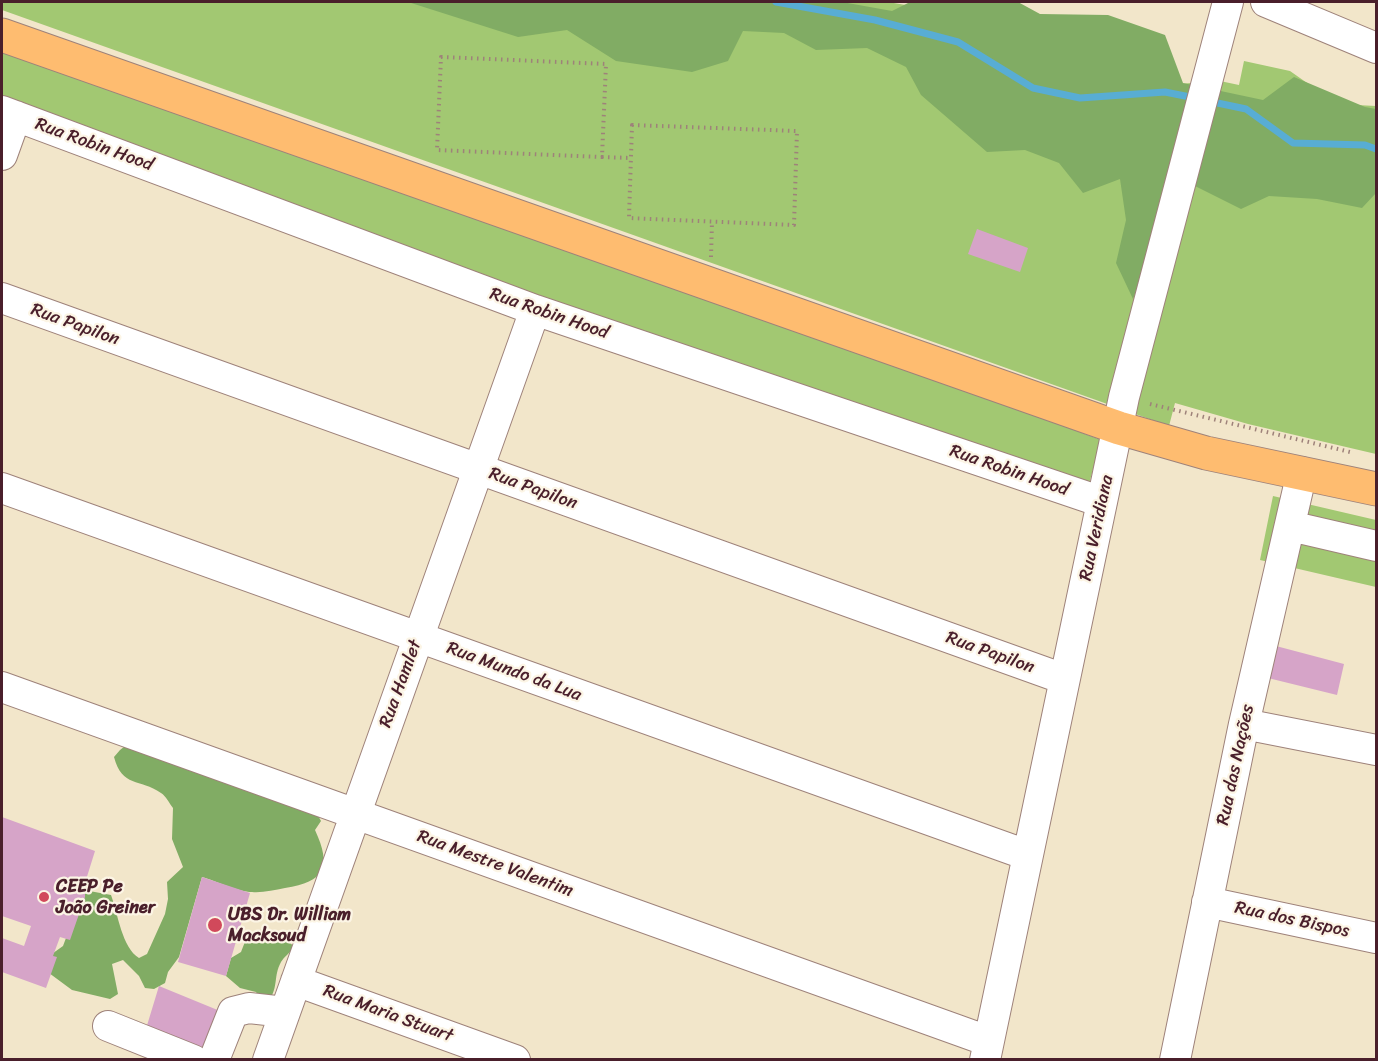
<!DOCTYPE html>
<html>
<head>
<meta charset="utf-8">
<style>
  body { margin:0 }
  #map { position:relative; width:1378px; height:1061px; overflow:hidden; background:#f2e6ca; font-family:Sriracha,sans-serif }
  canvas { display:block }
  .frame { position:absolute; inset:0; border:3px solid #4a1f2b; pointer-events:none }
</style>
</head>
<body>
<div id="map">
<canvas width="1378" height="1061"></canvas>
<div class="frame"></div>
</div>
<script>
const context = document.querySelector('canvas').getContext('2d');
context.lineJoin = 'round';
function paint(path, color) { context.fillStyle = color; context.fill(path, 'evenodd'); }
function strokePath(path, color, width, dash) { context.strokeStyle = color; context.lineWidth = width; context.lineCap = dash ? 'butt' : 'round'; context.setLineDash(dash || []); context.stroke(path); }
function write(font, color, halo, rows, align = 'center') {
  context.font = font + ' Sriracha,sans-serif'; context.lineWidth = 4.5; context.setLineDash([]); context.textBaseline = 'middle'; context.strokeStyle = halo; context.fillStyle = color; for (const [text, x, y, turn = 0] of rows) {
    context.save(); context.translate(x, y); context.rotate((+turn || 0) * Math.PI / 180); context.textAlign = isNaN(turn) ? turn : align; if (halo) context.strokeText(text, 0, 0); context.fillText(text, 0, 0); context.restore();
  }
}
const green = new Path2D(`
  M2 2H888L929 9 1135 87 1220 81 1239 85 1244 61 1290 71 1337 104 1376 106V454L1248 424 1175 403 1169 426 2 10Z
  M2 41 709 293 1101 440 1089 484 536 301 2 102Z
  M1273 496 1376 520V587L1260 560Z`);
const forest = new Path2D(`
  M408 2H842L892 11 910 2H1018L1040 14 1108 15 1165 35 1183 83 1263 100 1294 77 1365 107 1376 109V193L1362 208 1317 199 1269 196 1241 209 1195 186 1166 184 1146 264 1133 299 1116 263 1126 220 1120 179 1083 193 1059 163 1025 150 987 152 921 95 906 67 867 48 816 50 784 33 743 31 728 61 692 72 616 61 567 30 518 37Z
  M134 739 316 812 321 821 315 830C332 867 325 882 285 888 274 890 262 893 252 892 238 892 216 881 202 877L179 957 168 972 165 983 154 989 145 988 139 976 123 960 112 964 118 994 110 999 72 990 49 973V956L63 946 84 890 111 895C118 914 122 948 139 958L147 954 165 914 168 899 167 882 183 867 172 839 173 808C169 803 166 796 161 793 140 778 122 788 114 757L120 750Z
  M266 928 283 935 295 948C290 952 284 957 281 962 273 977 279 985 269 1001L261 1000 256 992 240 988 226 976 231 958 241 952 248 934Z`);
const stream = new Path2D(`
  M776 2 875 20 958 42 1033 88 1080 98 1165 92 1195 98
  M1208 101 1246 109 1293 143 1365 145 1376 149`);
const building = new Path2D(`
  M977 229 1028 248 1020 272 968 254Z
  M1276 646 1344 664 1337 695 1268 678Z
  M2 817 95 851 85 883V897L70 940 60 937 53 956 57 957 46 988 2 972V938L24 946 31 926 2 916Z
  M202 877 250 893 226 976 178 962Z
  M159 986 220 1011 205 1056 145 1032Z`);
const path = new Path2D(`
  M441 57 606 64 602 157 437 150Z
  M632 125 797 131 794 225 629 218Z
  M602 157 631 158
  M711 257 712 221
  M1150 404 1350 452`);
const minor = new Path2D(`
  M1266 2 1376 48
  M2 111 535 310 1102 502
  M2 155 16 116
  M2 298 1064 679
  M2 488 1027 855
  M1290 526 1376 546
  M2 687 988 1041
  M1244 724 1376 750
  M1207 902 1376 938
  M296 981 515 1060
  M108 1026 193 1060
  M214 1060 233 1012 249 1008 285 1012
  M268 1060 535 310
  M985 1060 1124 397 1228 2
  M1175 1060 1244 724 1302 472`);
const major = new Path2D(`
  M2 35 1119 428 1206 453 1376 489`);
const markers = [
  [44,897,6,"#d1495b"],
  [215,925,8,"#d1495b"]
];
const streetNames = [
  ["Rua Robin Hood",94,145,20],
  ["Rua Robin Hood",549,314,19],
  ["Rua Papilon",75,325,20],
  ["Rua Robin Hood",1009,471,19],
  ["Rua Papilon",533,489,20],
  ["Rua Veridiana",1097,528,-78],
  ["Rua Papilon",990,653,20],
  ["Rua Mundo da Lua",514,672,20],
  ["Rua Hamlet",401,684,-70],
  ["Rua das Nações",1236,765,-78],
  ["Rua Mestre Valentim",495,864,20],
  ["Rua dos Bispos",1292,920,12],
  ["Rua Maria Stuart",388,1014,20]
];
const poiNames = [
  ["CEEP Pe",56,887],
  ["João Greiner",56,908],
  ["UBS Dr. William",228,915],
  ["Macksoud",228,936]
];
paint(green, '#a2c872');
paint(forest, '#81ac64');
strokePath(stream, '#58add4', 7);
paint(building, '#d6a4c8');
strokePath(minor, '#9e827a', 32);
strokePath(major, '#9e827a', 35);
strokePath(path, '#9e827a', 4, [1.5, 4.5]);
strokePath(minor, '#fff', 30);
strokePath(major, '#febc70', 33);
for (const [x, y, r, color] of markers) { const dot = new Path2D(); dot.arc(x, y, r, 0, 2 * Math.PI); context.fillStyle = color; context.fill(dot); strokePath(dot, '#fcf5e5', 2); }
write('18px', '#4a1f2b', '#fcf5e5', streetNames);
write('bold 18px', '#4a1f2b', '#fcf5e5', poiNames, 'left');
</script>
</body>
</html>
